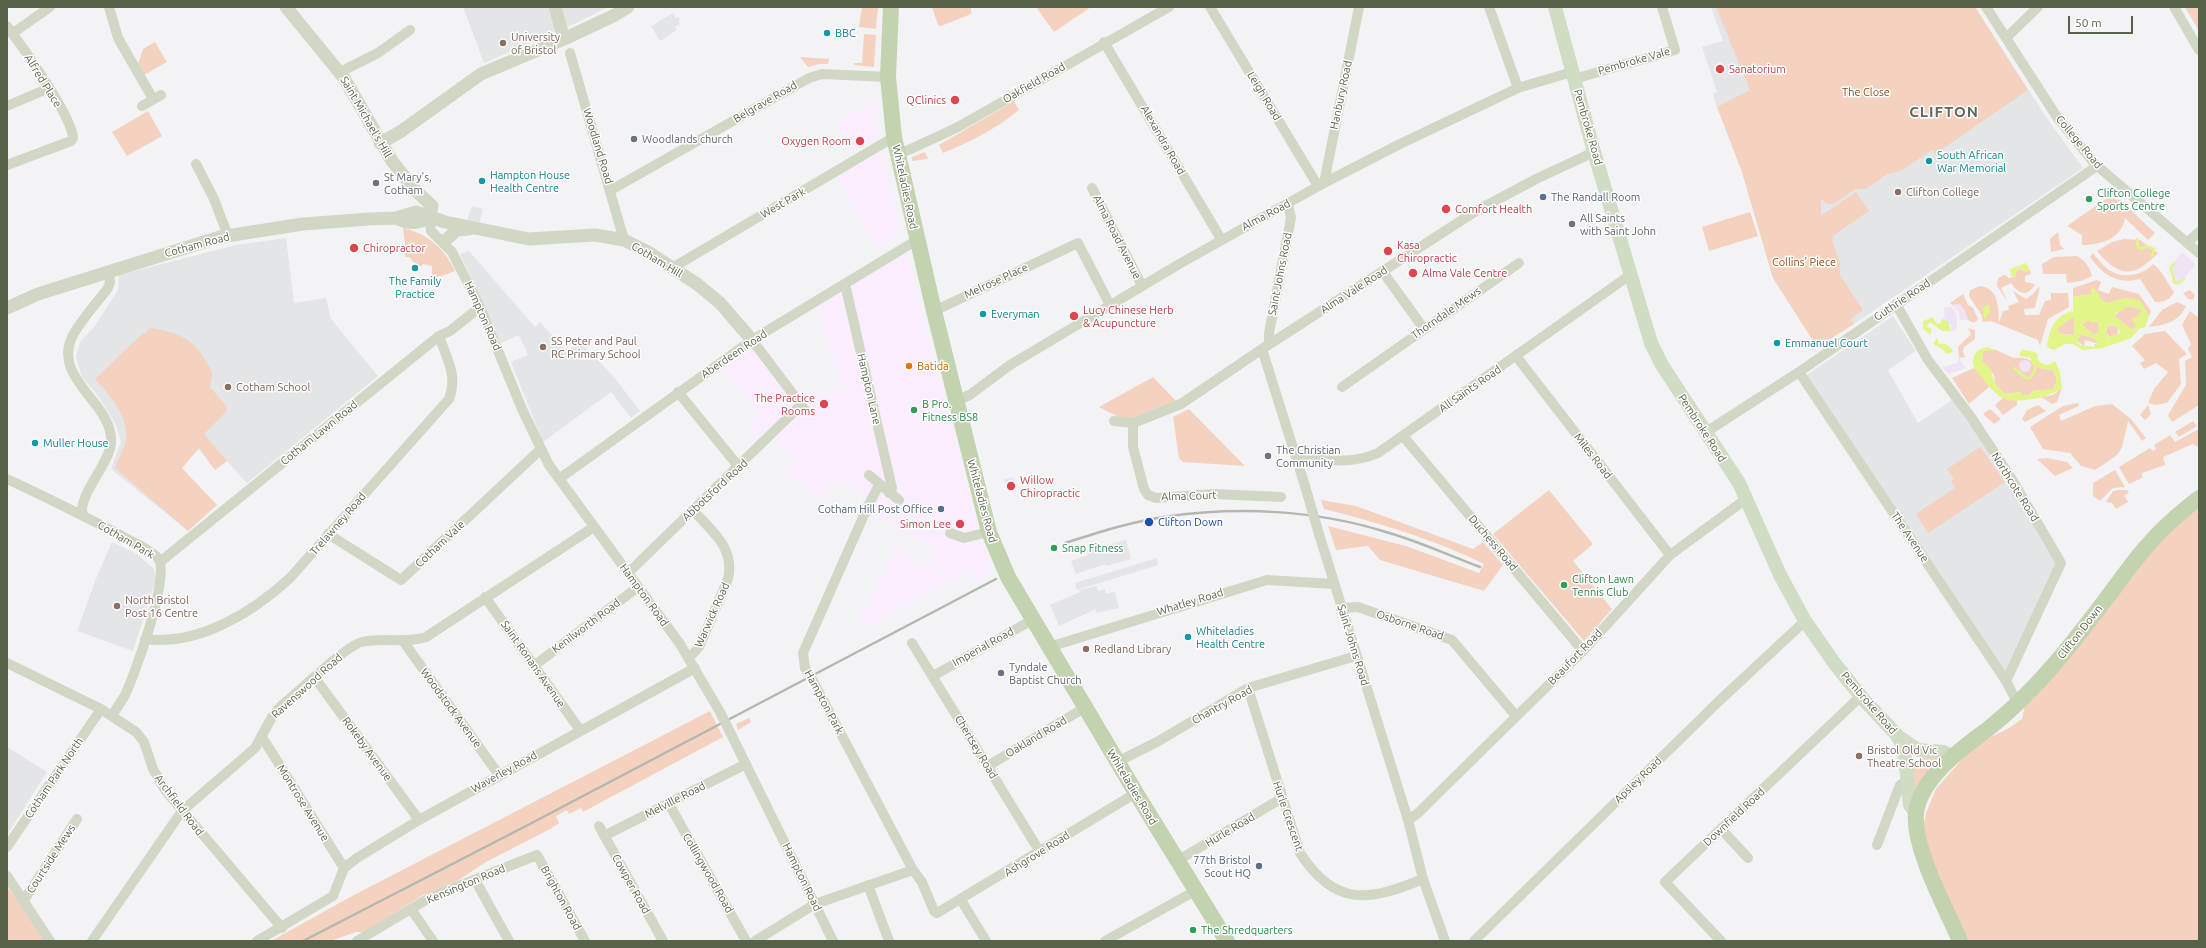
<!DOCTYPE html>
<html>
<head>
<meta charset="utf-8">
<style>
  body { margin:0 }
  #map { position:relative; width:2206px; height:948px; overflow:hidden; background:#f3f3f5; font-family:Ubuntu,sans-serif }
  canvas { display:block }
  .frame { position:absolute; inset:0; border:8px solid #576248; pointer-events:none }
  .scale { position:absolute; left:2068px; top:16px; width:65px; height:18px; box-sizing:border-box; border:2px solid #576248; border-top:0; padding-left:5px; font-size:12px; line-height:14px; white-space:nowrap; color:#576248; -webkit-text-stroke:3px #fff; paint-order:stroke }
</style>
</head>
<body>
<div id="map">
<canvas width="2206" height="948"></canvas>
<div class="frame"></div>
<div class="scale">50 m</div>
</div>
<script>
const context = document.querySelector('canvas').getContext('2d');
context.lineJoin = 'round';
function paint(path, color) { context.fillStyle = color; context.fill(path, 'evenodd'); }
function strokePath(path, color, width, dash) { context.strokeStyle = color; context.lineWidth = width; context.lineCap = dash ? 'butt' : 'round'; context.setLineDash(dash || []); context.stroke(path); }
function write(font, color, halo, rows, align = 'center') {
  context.font = font + ' Ubuntu,sans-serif'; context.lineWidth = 3; context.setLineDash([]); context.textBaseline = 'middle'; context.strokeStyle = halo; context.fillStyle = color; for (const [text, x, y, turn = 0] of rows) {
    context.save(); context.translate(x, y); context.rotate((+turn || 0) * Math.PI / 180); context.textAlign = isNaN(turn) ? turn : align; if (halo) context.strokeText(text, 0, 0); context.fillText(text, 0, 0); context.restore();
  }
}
const commercial = new Path2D(`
  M876 99 879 137 853 150 837 120Z
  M882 150 901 232 876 247 836 176Z
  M907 253 979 530 993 572 976 584 965 569 954 580 927 564 935 551 866 510 871 497 834 480 820 500 789 477 784 472 796 460 766 431 757 439 747 429 760 415 721 366 762 340 807 401 843 386 815 307Z
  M895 548 951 581 864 628 858 622Z`);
const education = new Path2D(`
  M463 7H608L574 24 484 63Z
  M1711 7H1975L2046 117 2083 168 1854 324 1817 347 1773 278 1742 172 1717 107 1713 93 1717 92 1702 47 1723 41Z
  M673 13 676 18 679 17 680 20 678 21 680 24 675 27 677 30 660 41 651 26Z
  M472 206 483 209 479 224 467 219Z
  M286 238 294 303 326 298 331 319 378 376 247 483 227 461 215 470 199 449 181 468 216 505 188 531 111 469 121 442 115 423 98 396 82 377 76 357 80 342 94 327 118 290 119 275 236 245Z
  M469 251 535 327 540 322 565 350 583 344 613 376 640 411 631 418 611 392 543 442 511 362 528 355 519 335 501 343 460 254Z
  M1893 316 1916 351 1888 370 1918 423 1952 400 1986 444 2057 565 2004 674 1807 375Z
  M1126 540 1131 559 1106 566 1105 564 1076 574 1071 561 1088 555 1087 551Z
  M112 542 137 554 154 569 156 580 133 651 77 631 97 576Z
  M1157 558 1158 565 1077 590 1075 583Z
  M1097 586 1098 591 1105 589 1106 594 1115 592 1119 608 1097 613 1094 608V610L1059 626 1050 605 1080 592 1079 590Z
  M7 747 47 772 7 835Z`);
const medical = new Path2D(`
  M1014 477 1016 489 1007 491 1004 479Z`);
const green = new Path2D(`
  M862 7H878L876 29 859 27Z
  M932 7H971V14L941 26 938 25Z
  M1036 7H1091L1054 32Z
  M1716 7H1975L2028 90 1935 154 1932 150 1901 171 1887 174 1866 189H1855L1834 204H1827L1821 199V216L1856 192 1869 211 1834 235 1832 240 1840 263V275L1863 310 1851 319 1854 324 1817 347 1773 278 1742 172 1717 107 1750 90Z
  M2185 7H2199V31Z
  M864 34 876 35 874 67 854 65V63H862Z
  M155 42 167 62 144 75 138 64 143 49Z
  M800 57 829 59 828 64H819L808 67Z
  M1014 101 1019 110C996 129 970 142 943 153L939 145Z
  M148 111 162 136 127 156 112 132Z
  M925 152 928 159 912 161V157Z
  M2107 198 2120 200 2155 233 2148 240 2125 218C2122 239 2100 245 2082 245V235L2067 226Z
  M1750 212 1758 236 1709 251 1702 227Z
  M403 228C427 233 445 249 455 271L442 276 432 277V266L423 264 422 266H417L409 257H405L406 245H405Z
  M2058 232 2060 245 2064 249 2051 252 2050 239Z
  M2124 239 2140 240 2158 253C2133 279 2119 277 2097 251L2112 242Z
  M2093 253C2098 259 2103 266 2109 270 2122 279 2143 276 2153 264 2163 271 2167 283 2174 292 2170 300 2164 302 2155 302L2140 279C2117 285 2103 275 2090 257Z
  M2077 256C2086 261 2089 266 2092 276L2081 281 2067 283 2066 274H2043L2042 264 2054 257Z
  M2022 269 2025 272 2030 270 2031 274 2025 276V282L2035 284C2028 297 2019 295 2011 283L2001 288 2008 302 1997 286 1998 278 2005 275 2009 278 2016 276V271Z
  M2097 280 2101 282 2098 290 2109 294 2112 287 2139 294 2151 311 2149 316 2143 306 2127 298 2107 303 2100 299 2097 291 2092 288 2091 294 2073 297V288Z
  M1980 286C1999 288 1998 307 1999 323L2003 311 2009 310 2008 306 2019 302 2013 291 2026 299 2033 294 2040 286 2035 308 2024 309 2025 315H2039L2045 301 2051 300V293H2068L2069 307 2048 319 2040 346 2038 340 1991 321 1983 322 1981 314 1969 296 1970 290Z
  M2190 290 2195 295 2193 300 2188 299 2183 293Z
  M1963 294 1968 305 1973 308 1978 319 1974 323 1968 320 1964 309 1959 304 1952 305 1950 303Z
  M2177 302 2186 306C2179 322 2165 325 2149 327L2162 310Z
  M2129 306 2143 310 2138 316 2136 327 2132 330 2114 316 2123 308Z
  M2190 311 2199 318V405L2172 422 2168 415 2186 385 2185 361 2192 357 2188 349 2191 344 2182 325Z
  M2071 318H2074V335C2066 334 2061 336 2056 329Z
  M2087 320 2098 322 2100 332 2094 335 2082 325Z
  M2106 331a6 6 0 1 1 12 0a6 6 0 1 1-12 0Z
  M150 328C175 331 193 338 206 361 208 365 212 370 212 375 212 379 210 383 210 387L227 407 226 412 204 434 227 461 215 470 199 448 182 468 217 505 188 531 115 468C118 459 125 448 126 438 128 415 109 394 95 379L143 333 144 334Z
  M1968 328 1975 330V339L1964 347 1963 352 1965 357 1959 358 1958 347 1971 334Z
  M2165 331 2187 354 2179 359 2181 384 2167 403 2155 405 2148 403 2154 389 2168 372 2156 363 2144 369 2140 363 2145 360 2132 346 2145 334Z
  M2081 334 2096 339 2099 344 2085 340 2084 346 2077 341Z
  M1988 350H1996L2014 358C2036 356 2033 368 2053 370 2057 378 2058 382 2053 389L2032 391 2030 395 2022 396 2020 392 2005 394 1995 384 1994 375 1982 361 1983 351Z
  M1974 368 1990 386 1969 404 1952 378Z
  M1153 377 1176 401 1136 418H1121L1099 407Z
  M2062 388 2057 402 2052 404 2041 397 2053 395Z
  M2003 398 2017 400V405L2003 415 1995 405Z
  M2078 403 2079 406 2059 415 2061 421 2095 406 2112 404 2131 419 2146 438 2142 441 2128 421C2120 455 2125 451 2095 470L2081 466 2070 453 2043 449 2030 427 2063 406Z
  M2038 405 2046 411 2025 422 2022 419 2027 410Z
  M2148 405 2151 414 2145 420 2140 415Z
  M1189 409 1245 466 1183 462 1179 458 1173 417Z
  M1990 409 2001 419 1994 424 1983 414Z
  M2193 421 2197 426 2179 437 2175 432Z
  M2199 429V447L2193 444 2163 457 2165 465 2142 473V478L2129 484 2119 467 2150 448 2153 451 2156 449 2154 445 2170 435 2175 442Z
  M1980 447 2005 482 1928 533 1916 514 1955 488 1951 481 1954 479 1947 469Z
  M2047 458 2067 462 2073 468 2055 476 2037 459Z
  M2115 470 2125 487 2113 488 2100 501 2093 496V483Z
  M1549 490 1593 544 1573 561 1612 609 1584 641 1493 534Z
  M2119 490H2127L2129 493 2124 495 2128 502 2116 509 2112 503 2106 502 2113 491Z
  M1321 500 1356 506 1473 549 1483 542 1503 565 1484 591 1380 560 1368 546 1336 550 1328 526 1406 546 1479 573 1484 564C1436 540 1376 522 1324 509Z
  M2199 508V941H1967L1926 847 1924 824 1926 813 1936 789 1964 757 1985 740 2009 728 2022 719 2025 705 2163 537Z
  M710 711 723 737 583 812 581 808 569 814 567 810 556 816 559 823 550 829 486 862 457 881 423 895 365 932H356L330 941H271L352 896Z
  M749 718 751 722 738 730 736 724Z
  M1925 756 1941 758 1914 794 1912 765Z
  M7 887 20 901 44 941H7Z`);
const sand = new Path2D(`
  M2182 252 2196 264 2179 285 2174 284 2169 267Z
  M1959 304 1964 309 1968 320H1960L1959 312 1952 305Z
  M1951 307C1958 315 1958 319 1956 330L1951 331V325L1942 319 1945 315 1943 308Z
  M1959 358 1966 368 1948 374 1942 367 1957 363Z
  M2019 366a6 6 0 1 1 12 0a6 6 0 1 1-12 0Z`);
const water = new Path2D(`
  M2026 263 2030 270 2025 272 2022 269 2016 271V276H2011L2010 269Z
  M2092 287 2097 291 2100 299 2107 303 2127 298 2140 300 2149 316 2145 327 2139 329 2131 338 2103 348 2083 350 2073 344H2065L2054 350 2047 347C2049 329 2055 315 2073 311V297L2091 294ZM2129 306 2142 310 2138 316 2132 318 2136 327 2132 330 2114 316 2116 313 2123 310V308ZM2071 318H2074V335C2067 335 2060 336 2057 329ZM2087 320 2093 323 2095 321 2098 322 2099 332 2094 335 2082 325ZM2112 324 2119 329 2120 333 2108 337 2105 329ZM2081 334 2096 339 2099 344H2094V347L2080 345 2077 341Z
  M1986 305H1989L1990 312 1984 320 1983 308Z
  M1933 317 1936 323 1940 324 1942 319 1948 322 1951 331H1942L1930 322 1926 327 1932 329 1930 335 1923 329V321Z
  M1937 338 1939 344C1944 342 1951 346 1953 352L1946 354 1944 350 1933 344Z
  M1987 347 1996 350 1983 351 1982 361 1990 368 1995 384 2005 394 2020 392 2022 396 2030 395 2032 391 2053 389C2058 382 2057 377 2053 370L2042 369 2032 364 2031 358 2019 356 2022 349 2037 353 2038 360C2044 366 2049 366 2055 361L2060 372 2062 388C2050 397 2017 405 2002 398 1992 392 1982 377 1974 368 1971 357 1975 349 1987 347Z`);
const stream = new Path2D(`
  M2137 239 2138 248 2142 249 2146 246 2154 249 2152 256
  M2174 264 2171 267 2174 282 2179 283 2184 279
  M2014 368 2026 378H2031L2036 367`);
const minor = new Path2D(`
  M109 7 118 38 153 99
  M1210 7 1318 186
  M1489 7 1518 88
  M1986 7 2057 117 2095 164 2199 253
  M2174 7 2199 50
  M7 26C22 46 72 116 73 138L71 141 7 165
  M13 33 50 7
  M2006 38 2038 7
  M1104 42 1221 239
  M570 53 624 240
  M340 72 378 53 410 30
  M1574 79 1675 50 1662 7
  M7 106 49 88
  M142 106 161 95
  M897 154 911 149 958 127 1169 7
  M196 164 214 199 228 236
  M1324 183 1359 7
  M1092 188 1142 286
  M611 190 809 78 822 74 888 77
  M429 218 431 231 452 252 480 307 522 409 549 465 680 644 720 712
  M2187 243 2199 232
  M672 268 894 137
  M1383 272 1424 329
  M845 284 892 488 889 493
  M1896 304 1928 360 1971 417 2013 481 2061 563 2006 681
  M934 311 1078 243 1110 305
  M752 340 805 410
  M1269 345V333L1291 218 1288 204
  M1262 349 1305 486
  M1516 356 1670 555
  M1799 372 2006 681 2018 704
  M1342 387 1519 263
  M678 392 739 467
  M956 402 971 394 1010 365 1181 263 1324 183 1400 144 1518 88 1572 72
  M1114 421 1133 423 1181 404 1262 349 1476 211 1538 178 1594 152
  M1133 423V447L1144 489 1148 495 1156 498 1213 494 1281 497
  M1706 432 1799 372 2097 166
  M1403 436 1583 651
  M1296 456C1324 460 1351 465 1378 453L1630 275
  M869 475 899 500
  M7 479C46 497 84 516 122 536 132 542 150 549 158 558 171 575 135 674 125 695 121 702 116 709 112 716
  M559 479 752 340 917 240
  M83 515C76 498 110 463 111 443 114 403 52 380 72 337 81 320 96 304 108 288L110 282 108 271
  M950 533 964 538 989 532
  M328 534 401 580 541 449
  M1319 534 1408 820 1423 879 1445 941
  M160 562 439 336 450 331 480 307
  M628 573 801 405
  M485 597 580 730
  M1341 608 1358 607 1452 640 1516 716
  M145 639C199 646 253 612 290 578L449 399C458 376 447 359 439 336
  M403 641 499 775
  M912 643 1040 852
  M1049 647 1267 580 1334 584
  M689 658 699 647 728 579C735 547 712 532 693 510
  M7 663 101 709 136 732 144 742 153 769 165 790 282 928
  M535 665 638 587
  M805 668 803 653 868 506 879 485
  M933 676 1034 619
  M315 678 419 820
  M813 681 913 870 922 882 934 911 937 913 1136 793
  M1248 688 1300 853C1336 908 1369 901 1423 879
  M727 726 833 941
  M262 737 344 868
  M1117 762 1157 742 1248 688 1356 656
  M988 766 1084 708
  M669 804 746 941
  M1408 820 1417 814 1583 651 1670 555 1746 499
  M599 826 663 941
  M1721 829 1748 858
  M604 836 746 764
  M1877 845 1900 785 1907 780
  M7 847 101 709
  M1177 861 1282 798
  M7 876 50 941
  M475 880 509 941
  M868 885 889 941
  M24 900 77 819
  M961 900 986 941
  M411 909 433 941
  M92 941 182 811 255 748 272 717 280 707C297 694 345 646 362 642 384 637 405 644 426 637L594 527
  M257 941 333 896 344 868 357 858 419 820 695 668
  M357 941 431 897 537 855 585 941
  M755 941 815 904 913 870
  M1105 941 1195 891
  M1474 941 1718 702 1805 621
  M1721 941 1665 882 1861 696`);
const tertiary = new Path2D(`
  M286 7 344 78 392 161 415 190 432 206 429 218
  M555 7 564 39
  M380 143 400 132 481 74 564 39 615 15 628 7
  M396 218C409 224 416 224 429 218
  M448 238 457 230 469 229
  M7 308 38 294 220 237 303 224 369 219 396 218 416 212 445 222 529 239 595 235 624 240 648 252 697 284 720 303 752 340`);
const secondary = new Path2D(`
  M1555 7 1594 152 1651 343 1662 365 1739 483 1780 575 1805 621 1835 664 1864 700 1896 734 1904 747 1910 805 1916 813
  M1899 737 1918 750 1944 752 1952 758`);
const primary = new Path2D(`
  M891 7 888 77 894 137 934 311 989 532 1008 577 1136 793 1227 941
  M1960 941C1946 908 1913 849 1916 814 1919 779 1962 748 1988 729 2036 691 2073 643 2109 595 2122 578 2134 560 2148 545 2163 527 2181 512 2199 498`);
const rail = new Path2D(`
  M1065 543C1097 533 1130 522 1164 517 1237 506 1316 510 1386 532 1418 541 1448 555 1480 567
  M303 941 526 826 996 579`);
const minorBridge = new Path2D(`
  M1305 486 1319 534
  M805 668 813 681
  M720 712 727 726`);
const markers = [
  [827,33,4,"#0f9aa8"],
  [503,43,4,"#8d6e63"],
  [1720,69,5,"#e0444e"],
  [955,100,5,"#e0444e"],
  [634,139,4,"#6b7280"],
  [860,141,5,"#e0444e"],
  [1929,161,4,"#0f9aa8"],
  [482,181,4,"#0f9aa8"],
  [376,183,4,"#6b7280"],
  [1898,192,4,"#8d6e63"],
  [1543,197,4,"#5c6f8a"],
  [2089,199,4,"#2e9e5b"],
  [1446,209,5,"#e0444e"],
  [1572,224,4,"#6b7280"],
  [354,248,5,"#e0444e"],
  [1388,251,5,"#e0444e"],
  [415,268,4,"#0f9aa8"],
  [1413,273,5,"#e0444e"],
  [983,314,4,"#0f9aa8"],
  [1074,316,5,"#e0444e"],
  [1777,343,4,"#0f9aa8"],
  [543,347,4,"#8d6e63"],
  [909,366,4,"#e8710a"],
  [228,387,4,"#8d6e63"],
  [824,404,5,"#e0444e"],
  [914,410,4,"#2e9e5b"],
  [35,443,4,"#0f9aa8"],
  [1268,456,4,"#6b7280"],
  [1011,486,5,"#e0444e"],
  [941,509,4,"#5c6f8a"],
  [1149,522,5,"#1a4fb4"],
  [960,524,5,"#e0444e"],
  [1054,548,4,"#2e9e5b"],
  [1564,585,4,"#2e9e5b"],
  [117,606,4,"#8d6e63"],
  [1188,637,4,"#0f9aa8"],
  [1086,649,4,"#8d6e63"],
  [1001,673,4,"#6b7280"],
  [1859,756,4,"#8d6e63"],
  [1259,866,4,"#5c6f8a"],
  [1193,930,4,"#2e9e5b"]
];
const cultureNames = [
  ["BBC",835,33],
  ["South African",1937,155],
  ["War Memorial",1937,168],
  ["Hampton House",490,175],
  ["Health Centre",490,188],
  ["The Family",415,281,"center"],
  ["Practice",415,294,"center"],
  ["Everyman",991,314],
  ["Emmanuel Court",1785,343],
  ["Muller House",43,443],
  ["Whiteladies",1196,631],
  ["Health Centre",1196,644]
];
const educationNames = [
  ["University",511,37],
  ["of Bristol",511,50],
  ["Clifton College",1906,192],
  ["SS Peter and Paul",551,341],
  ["RC Primary School",551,354],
  ["Cotham School",236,387],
  ["North Bristol",125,600],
  ["Post 16 Centre",125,613],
  ["Redland Library",1094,649],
  ["Bristol Old Vic",1867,750],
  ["Theatre School",1867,763]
];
const streetNames = [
  ["Pembroke Vale",1634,61,-16],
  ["Alfred Place",43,81,58],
  ["Oakfield Road",1034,83,-30],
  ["Hanbury Road",1341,95,-78],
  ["Leigh Road",1264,96,59],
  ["Belgrave Road",765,102,-30],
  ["Saint Michael's Hill",366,117,60],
  ["Pembroke Road",1588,127,74],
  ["Alexandra Road",1163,140,60],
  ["College Road",2079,142,50],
  ["Woodland Road",598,146,73],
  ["Whiteladies Road",905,187,78],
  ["West Park",783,203,-30],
  ["Alma Road",1266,215,-28],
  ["Alma Road Avenue",1117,237,63],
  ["Cotham Road",197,245,-15],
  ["Cotham Hill",657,260,31],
  ["Saint Johns Road",1280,274,-79],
  ["Melrose Place",996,281,-25],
  ["Alma Vale Road",1354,290,-33],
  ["Guthrie Road",1902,300,-34],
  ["Thorndale Mews",1446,313,-35],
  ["Hampton Road",483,316,66],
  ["Aberdeen Road",734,354,-34],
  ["Hampton Lane",869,389,77],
  ["All Saints Road",1470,389,-35],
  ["Pembroke Road",1702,428,57],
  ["Cotham Lawn Road",319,433,-39],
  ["Miles Road",1593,456,52],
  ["Northcote Road",2015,487,58],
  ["Abbotsford Road",715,490,-43],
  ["Alma Court",1189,496,-2],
  ["Whiteladies Road",982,501,75],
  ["Trelawney Road",338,524,-49],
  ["The Avenue",1910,537,56],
  ["Cotham Park",126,540,30],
  ["Duchess Road",1493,543,50],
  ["Cotham Vale",440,544,-43],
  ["Hampton Road",644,595,54],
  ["Whatley Road",1190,602,-17],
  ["Warwick Road",712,615,-66],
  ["Osborne Road",1410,625,19],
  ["Kenilworth Road",586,626,-37],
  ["Clifton Down",2080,632,-52],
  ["Saint Johns Road",1353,645,73],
  ["Imperial Road",983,647,-29],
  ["Beaufort Road",1575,657,-46],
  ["Saint Ronans Avenue",533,664,55],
  ["Ravenswood Road",307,686,-42],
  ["Hampton Park",824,702,62],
  ["Pembroke Road",1869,703,49],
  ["Chantry Road",1222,705,-29],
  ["Woodstock Avenue",451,708,54],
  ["Oakland Road",1036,737,-31],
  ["Chertsey Road",976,747,59],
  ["Rokeby Avenue",367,749,54],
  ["Waverley Road",504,772,-29],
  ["Cotham Park North",54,778,-56],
  ["Apsley Road",1638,780,-44],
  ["Whiteladies Road",1132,787,59],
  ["Melville Road",675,800,-27],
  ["Montrose Avenue",303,803,58],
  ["Archfield Road",179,805,53],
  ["Hurle Crescent",1288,816,71],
  ["Downfield Road",1734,817,-43],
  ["Hurle Road",1230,830,-31],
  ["Ashgrove Road",1037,854,-32],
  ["Courtside Mews",51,859,-57],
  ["Collingwood Road",708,873,60],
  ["Hampton Road",802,877,64],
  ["Kensington Road",466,884,-23],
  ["Cowper Road",631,884,61],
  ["Brighton Road",561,898,61]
];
const healthNames = [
  ["Sanatorium",1729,69],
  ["QClinics",946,100,"right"],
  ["Oxygen Room",851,141,"right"],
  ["Comfort Health",1455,209],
  ["Kasa",1397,245],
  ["Chiropractic",1397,258],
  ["Chiropractor",363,248],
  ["Alma Vale Centre",1422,273],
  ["Lucy Chinese Herb",1083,310],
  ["& Acupuncture",1083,323],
  ["The Practice",815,398,"right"],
  ["Rooms",815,411,"right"],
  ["Willow",1020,480],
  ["Chiropractic",1020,493],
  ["Simon Lee",951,524,"right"]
];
const parkNames = [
  ["The Close",1866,92],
  ["Collins' Piece",1804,262]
];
const worshipNames = [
  ["Woodlands church",642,139],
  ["St Mary's,",384,177],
  ["Cotham",384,190],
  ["All Saints",1580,218],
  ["with Saint John",1580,231],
  ["The Christian",1276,450],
  ["Community",1276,463],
  ["Tyndale",1009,667],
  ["Baptist Church",1009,680]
];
const leisureNames = [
  ["Clifton College",2097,193],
  ["Sports Centre",2097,206],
  ["B Pro.",922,404],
  ["Fitness BS8",922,417],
  ["Snap Fitness",1062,548],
  ["Clifton Lawn",1572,579],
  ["Tennis Club",1572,592],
  ["The Shredquarters",1201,930]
];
const serviceNames = [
  ["The Randall Room",1551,197,"left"],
  ["Cotham Hill Post Office",933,509],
  ["77th Bristol",1251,860],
  ["Scout HQ",1251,873]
];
const foodNames = [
  ["Batida",917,366]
];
const transitNames = [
  ["Clifton Down",1158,522]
];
const districtNames = [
  ["CLIFTON",1944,112]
];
paint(commercial, '#f9edfe');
paint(education, '#e3e5e6');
paint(medical, '#e5e4fe');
paint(green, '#f4d2bf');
paint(sand, '#f0e3f6');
paint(water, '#e2f588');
strokePath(stream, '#e2f588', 2.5);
strokePath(minor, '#d0d8c5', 10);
strokePath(tertiary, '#d0d8c5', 13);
strokePath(secondary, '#d0dcc4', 14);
strokePath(primary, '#c3d3b0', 16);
strokePath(rail, '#b2b8ae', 2.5);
strokePath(minorBridge, '#d0d8c5', 10);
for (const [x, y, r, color] of markers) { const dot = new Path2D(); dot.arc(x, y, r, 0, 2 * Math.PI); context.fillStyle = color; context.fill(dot); strokePath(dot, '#fff', 1.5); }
write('11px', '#0d838f', '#fff', cultureNames, 'left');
write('11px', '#785e54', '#fff', educationNames, 'left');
write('11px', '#576248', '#fff', streetNames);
write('11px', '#be3a42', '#fff', healthNames, 'left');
write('11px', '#8e4a0e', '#fff', parkNames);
write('11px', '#5b616d', '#fff', worshipNames, 'left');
write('11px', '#27864d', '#fff', leisureNames, 'left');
write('11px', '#4e5e75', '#fff', serviceNames, 'right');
write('11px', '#c56008', '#fff', foodNames, 'left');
write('11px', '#164399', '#fff', transitNames, 'left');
context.letterSpacing = '1px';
write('bold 15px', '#63685e', '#fff', districtNames);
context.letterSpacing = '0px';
</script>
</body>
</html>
